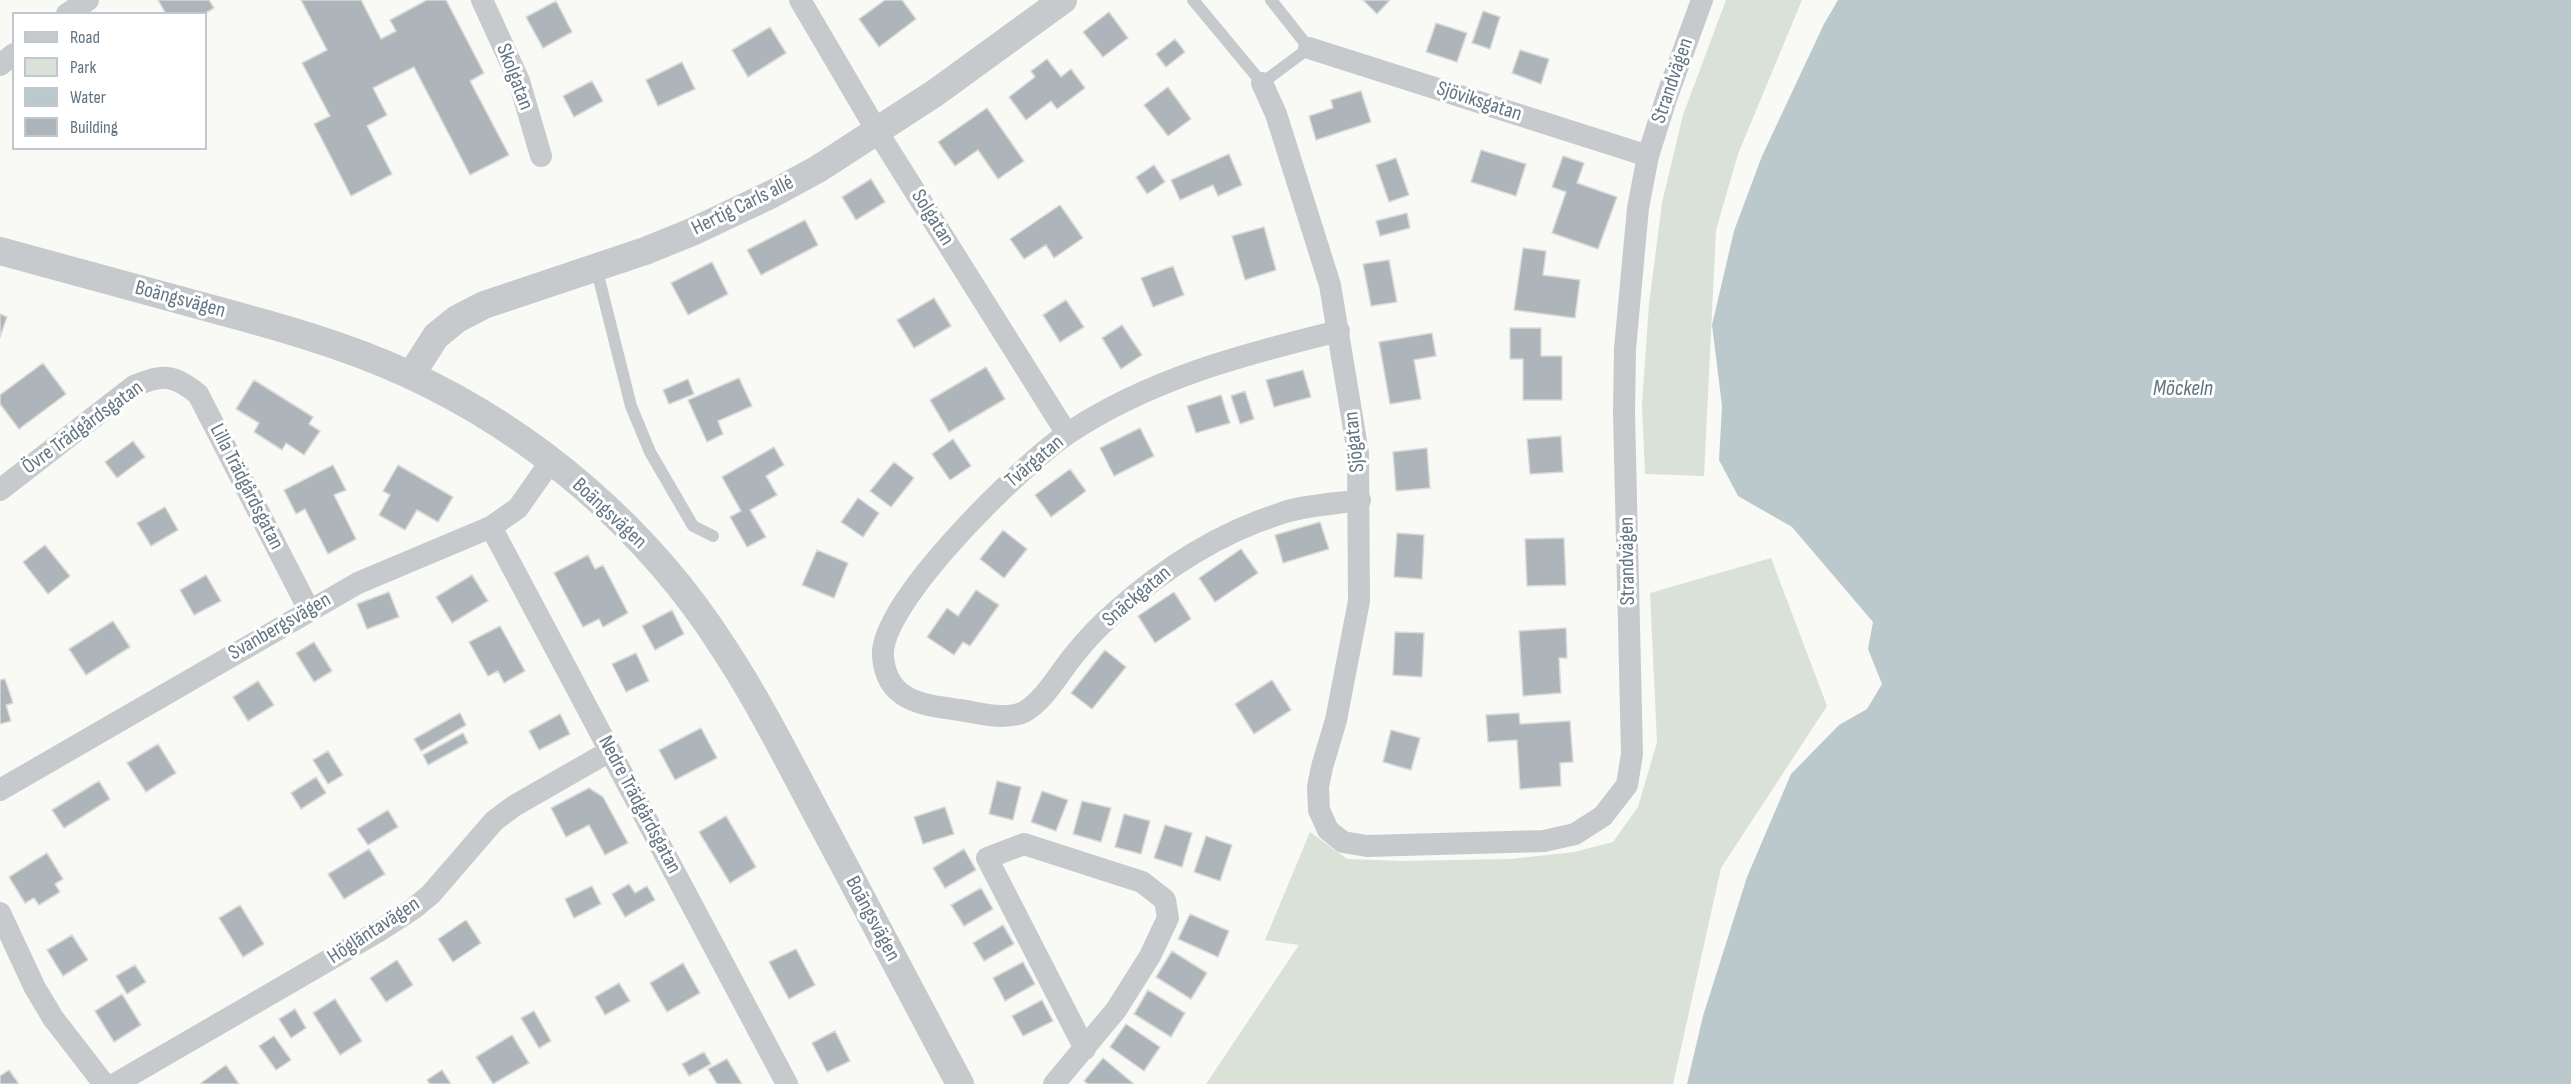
<!DOCTYPE html>
<html>
<head>
<meta charset="utf-8">
<style>
  body { margin:0 }
  #map { position:relative; width:2571px; height:1084px; overflow:hidden; background:#f9f9f6; font-family:"Sofia Sans Condensed",sans-serif }
  canvas { display:block }
  .legend { position:absolute; left:12px; top:12px; width:195px; height:138px; box-sizing:border-box; background:#fff; border:2px solid #c1c8cd; margin:0; padding:8px 10px; list-style:none; font-size:18px; color:#637582 }
  .legend li { display:flex; align-items:center; gap:12px; height:30px }
  .legend b { width:30px; border:2px solid #c1c8cd }
</style>
</head>
<body>
<div id="map">
<canvas width="2571" height="1084"></canvas>
<ul class="legend">
<li><b style="height:8px;background:#c6cacd"></b>Road</li>
<li><b style="height:16px;background:#dae1d7"></b>Park</li>
<li><b style="height:16px;background:#bcc9cc"></b>Water</li>
<li><b style="height:16px;background:#adb5bb"></b>Building</li>
</ul>
</div>
<script>
const context = document.querySelector('canvas').getContext('2d');
context.lineJoin = 'round';
function paint(path, color) { context.fillStyle = color; context.fill(path, 'evenodd'); }
function strokePath(path, color, width, dash) { context.strokeStyle = color; context.lineWidth = width; context.lineCap = dash ? 'butt' : 'round'; context.setLineDash(dash || []); context.stroke(path); }
function write(font, color, halo, rows, align = 'center') {
  context.font = font + ' "Sofia Sans Condensed",sans-serif'; context.lineWidth = 6; context.setLineDash([]); context.textBaseline = 'middle'; context.strokeStyle = halo; context.fillStyle = color; for (const [text, x, y, turn = 0] of rows) {
    context.save(); context.translate(x, y); context.rotate((+turn || 0) * Math.PI / 180); context.textAlign = isNaN(turn) ? turn : align; if (halo) context.strokeText(text, 0, 0); context.fillText(text, 0, 0); context.restore();
  }
}
const green = new Path2D(`
  M1726 0H1802L1738 154 1716 230 1704 476 1645 474 1642 404 1649 304 1662 203 1683 115Z
  M1771 558 1827 706 1721 868 1673 1084H1206L1299 945 1265 940 1310 832 1347 859 1402 861 1511 859 1574 852 1613 842 1638 807 1657 742 1650 593Z`);
const water = new Path2D(`
  M1838 0H2571V1084H1687L1703 1016 1747 877 1791 774 1839 725 1867 709 1882 684 1868 649 1873 622 1792 527 1738 496 1719 460 1722 406 1712 325 1734 231 1762 156 1824 24Z`);
const building = new Path2D(`
  M158 0H209L214 8 204 14H166Z
  M301 0H361L381 39 396 31 390 20 427 0H446L484 73 470 81 509 155 470 175 414 67 373 88 387 115 367 126 392 174 351 196 314 124 330 116 302 63 327 50Z
  M885 0H902L916 19 879 47 859 19Z
  M1363 0H1390L1377 14Z
  M556 1 572 32 543 48 526 17Z
  M1483 11 1500 17 1490 49 1472 43Z
  M1109 12 1128 38 1103 57 1083 32Z
  M1436 23 1467 33 1457 62 1426 52Z
  M770 27 786 53 748 77 732 50Z
  M1175 39 1185 52 1166 67 1156 54Z
  M1520 50 1549 59 1541 84 1512 73Z
  M1047 59 1061 77 1071 69 1085 88 1057 109 1051 101 1026 120 1009 97 1035 77 1031 71Z
  M682 62 695 89 658 106 646 80Z
  M592 81 603 101 574 117 563 96Z
  M1168 87 1191 119 1168 136 1144 105Z
  M1361 91 1371 122 1316 140 1309 116 1333 108 1331 100Z
  M987 108 1024 161 998 179 978 150 955 166 938 142Z
  M1481 150 1526 164 1516 196 1471 182Z
  M1229 154 1242 185 1218 196 1213 185 1180 200 1171 180Z
  M1563 156 1584 163 1577 183 1617 197 1598 249 1552 233 1566 192 1552 187Z
  M1396 158 1409 195 1389 202 1376 165Z
  M1154 165 1165 182 1147 194 1136 177Z
  M871 179 885 202 856 220 842 197Z
  M1060 205 1083 238 1054 258 1046 245 1024 259 1010 239Z
  M1407 213 1410 228 1380 236 1376 221Z
  M805 220 818 245 761 275 747 250Z
  M1264 227 1276 270 1245 280 1232 236Z
  M1523 248 1546 251 1543 275 1580 280 1575 318 1514 310Z
  M1389 260 1397 302 1371 306 1363 264Z
  M712 262 728 294 688 315 671 283Z
  M1173 266 1184 295 1153 307 1141 278Z
  M934 298 951 326 914 348 897 320Z
  M1066 300 1084 327 1060 342 1043 315Z
  M0 314 7 317 0 337Z
  M1122 325 1142 355 1121 369 1102 338Z
  M1510 328H1541V356H1562V400H1523V359H1510Z
  M1432 333 1436 356 1414 360 1421 399 1390 404 1379 342Z
  M43 363 66 394 19 429 0 404V395Z
  M986 367 1005 399 949 432 930 400Z
  M1303 370 1311 397 1274 407 1266 380Z
  M739 378 752 406 718 421 723 434 707 442 688 400Z
  M688 379 694 394 669 404 663 390Z
  M254 380 313 417 309 424 320 431 304 455 286 443 282 450 254 432 259 423 236 409Z
  M1245 391 1254 419 1240 424 1231 396Z
  M1221 395 1230 423 1196 433 1187 406Z
  M1140 428 1154 456 1114 476 1100 448Z
  M1561 436 1563 472 1530 474 1527 439Z
  M953 439 971 466 950 480 932 454Z
  M133 441 145 457 117 478 105 462Z
  M774 447 784 465 766 476 777 495 750 510 766 537 747 547 730 517 741 511 722 477Z
  M1427 448 1430 488 1396 491 1393 452Z
  M894 462 914 478 891 507 870 491Z
  M333 465 346 490 334 495 356 539 328 554 305 509 296 514 284 490Z
  M398 465 453 497 438 522 417 510 405 530 379 515 390 495 383 491Z
  M1070 469 1086 491 1051 517 1035 495Z
  M858 498 879 513 863 537 841 522Z
  M165 507 178 530 151 546 137 523Z
  M1320 522 1329 549 1283 563 1275 535Z
  M1003 530 1027 549 1004 578 980 559Z
  M1397 533 1424 535 1422 579 1394 577Z
  M1564 538 1566 585 1527 586 1525 539Z
  M45 545 70 576 48 594 23 562Z
  M1241 549 1258 573 1215 602 1199 578Z
  M817 550 848 563 834 598 802 585Z
  M588 555 595 569 603 565 628 613 603 627 599 619 583 627 554 573Z
  M206 575 221 601 194 615 180 590Z
  M472 575 488 601 452 623 436 597Z
  M976 590 999 605 970 646 963 642 954 655 927 637 947 608 958 616Z
  M389 592 399 617 367 629 357 604Z
  M1174 592 1191 619 1155 643 1138 616Z
  M672 610 684 634 655 650 642 626Z
  M113 621 130 647 86 675 69 649Z
  M500 626 525 671 504 683 498 671 488 676 469 642Z
  M1566 628 1567 658H1559L1561 693 1523 696 1519 631Z
  M1395 632 1424 633 1422 677 1393 675Z
  M314 642 332 671 314 682 296 653Z
  M1105 650 1126 667 1092 709 1071 693Z
  M636 653 649 681 626 692 612 664Z
  M5 679 13 703 6 705 11 721 0 724V680Z
  M1272 680 1291 710 1254 734 1235 704Z
  M258 681 274 705 248 721 233 697Z
  M460 713 466 725 421 751 414 739Z
  M1519 713 1520 724 1570 721 1573 762 1560 763 1561 786 1520 789 1517 740 1488 742 1486 715Z
  M560 714 570 734 539 750 529 731Z
  M701 728 717 758 675 780 659 750Z
  M1391 730 1420 738 1411 770 1383 762Z
  M463 733 468 743 428 765 423 755Z
  M158 744 176 773 146 792 127 763Z
  M328 751 343 775 328 784 313 760Z
  M316 777 326 793 301 809 291 793Z
  M99 781 110 799 64 828 52 810Z
  M997 781 1021 787 1013 820 989 814Z
  M589 788 603 797 628 843 605 855 589 825 566 837 551 808Z
  M1042 791 1068 800 1056 831 1031 822Z
  M1082 801 1111 808 1101 842 1073 834Z
  M945 807 954 834 923 844 914 817Z
  M388 810 398 827 368 845 357 829Z
  M1124 814 1150 821 1141 854 1115 847Z
  M726 816 756 867 730 883 699 832Z
  M1165 825 1192 833 1182 867 1154 858Z
  M1206 836 1232 845 1220 881 1194 872Z
  M369 849 385 874 344 899 328 874Z
  M964 849 976 870 945 888 933 868Z
  M47 853 63 879 55 884 60 892 39 905 34 898 25 903 9 877Z
  M629 884 635 893 647 886 655 900 625 917 612 894Z
  M592 886 601 904 574 918 565 899Z
  M981 888 993 909 964 926 951 905Z
  M240 905 264 944 243 957 219 918Z
  M1190 914 1229 931 1218 957 1178 939Z
  M466 920 481 943 453 962 438 939Z
  M1003 925 1014 944 984 961 973 943Z
  M72 935 88 960 63 976 47 950Z
  M796 949 815 985 789 999 769 962Z
  M1172 951 1207 973 1191 999 1156 977Z
  M397 960 413 985 386 1002 370 978Z
  M1023 962 1035 984 1005 1001 993 978Z
  M683 963 700 993 667 1012 650 983Z
  M135 965 146 982 127 994 116 976Z
  M619 983 630 1001 605 1015 595 997Z
  M1148 990 1185 1013 1171 1037 1134 1014Z
  M122 994 141 1025 114 1042 95 1011Z
  M335 999 362 1041 340 1055 313 1013Z
  M1042 1000 1053 1021 1023 1036 1012 1016Z
  M295 1009 306 1028 291 1038 279 1019Z
  M534 1011 551 1041 539 1048 521 1018Z
  M1126 1024 1160 1047 1144 1071 1110 1047Z
  M835 1031 850 1061 827 1072 812 1043Z
  M512 1035 529 1063 493 1084 476 1057Z
  M274 1036 291 1060 276 1070 259 1046Z
  M704 1052 711 1064 689 1076 682 1064Z
  M1103 1058 1134 1084H1088L1084 1081Z
  M727 1059 742 1084H717L708 1069Z
  M226 1065 239 1084H201V1083Z
  M9 1070 19 1084H0V1076Z
  M442 1070 451 1084H430L427 1080Z`);
const service = new Path2D(`
  M1193 0 1262 83 1309 48 1271 0
  M596 267 631 406 650 452 693 526 713 536`);
const minor = new Path2D(`
  M482 0 519 81 541 156
  M800 0 877 131 1067 434
  M67 14 88 0
  M1309 48 1648 156
  M0 65 14 54
  M1262 83 1276 114 1330 285 1358 453 1359 601 1336 720 1322 767 1318 787 1319 810 1328 830 1343 842 1367 846 1544 841 1575 834 1603 816 1627 785 1632 754 1624 413 1625 349 1638 208 1648 156 1667 96 1702 0
  M1339 331C1244 354 1149 379 1067 434 1023 464 879 603 883 656 886 702 924 705 960 710 973 712 988 716 1001 716 1007 716 1018 715 1024 712 1045 700 1059 673 1074 655 1086 640 1100 625 1115 612 1163 569 1217 534 1279 514 1304 505 1334 504 1360 500
  M0 490 134 386C163 374 173 374 198 394L309 610
  M491 527 787 1084
  M0 790 358 583 491 527 518 508 551 461
  M0 913 35 988 53 1018 104 1084
  M115 1084 379 931 413 909 431 894 494 821 514 806 610 751
  M1054 1084 1116 1010 1150 956 1168 918 1165 900 1142 882 1024 844 987 858 1085 1049`);
const tertiary = new Path2D(`
  M0 251C70 270 139 289 209 308 276 326 345 345 408 374 536 433 650 531 725 650 763 708 794 772 827 833 871 917 916 1000 960 1084
  M411 375 436 336 457 319 484 305 645 251 692 232 772 194 818 169 935 93 1063 0`);
const streetNames = [
  ["Skolgatan",514,77,69],
  ["Strandvägen",1673,81,-71],
  ["Sjöviksgatan",1479,102,18],
  ["Hertig Carls allé",743,206,-26],
  ["Solgatan",932,218,58],
  ["Boängsvägen",180,300,15],
  ["Övre Trädgårdsgatan",83,428,-36],
  ["Sjögatan",1355,442,-96],
  ["Tvärgatan",1035,462,-40],
  ["Lilla Trädgårdsgatan",246,487,63],
  ["Boängsvägen",609,514,43],
  ["Strandvägen",1628,561,-91],
  ["Snäckgatan",1137,597,-40],
  ["Svanbergsvägen",280,627,-30],
  ["Nedre Trädgårdsgatan",639,805,62],
  ["Boängsvägen",872,919,62],
  ["Högläntavägen",374,931,-33]
];
const waterNames = [
  ["Möckeln",2183,389]
];
paint(green, '#dae1d7');
paint(water, '#bcc9cc');
paint(building, '#adb5bb');
strokePath(building, '#dadad8', 1.5);
strokePath(service, '#c6cacd', 12);
strokePath(minor, '#c6cacd', 22);
strokePath(tertiary, '#c6cacd', 28);
write('21px', '#637582', '#fff', streetNames);
write('italic 22px', '#5e757c', '#fff', waterNames);
</script>
</body>
</html>
